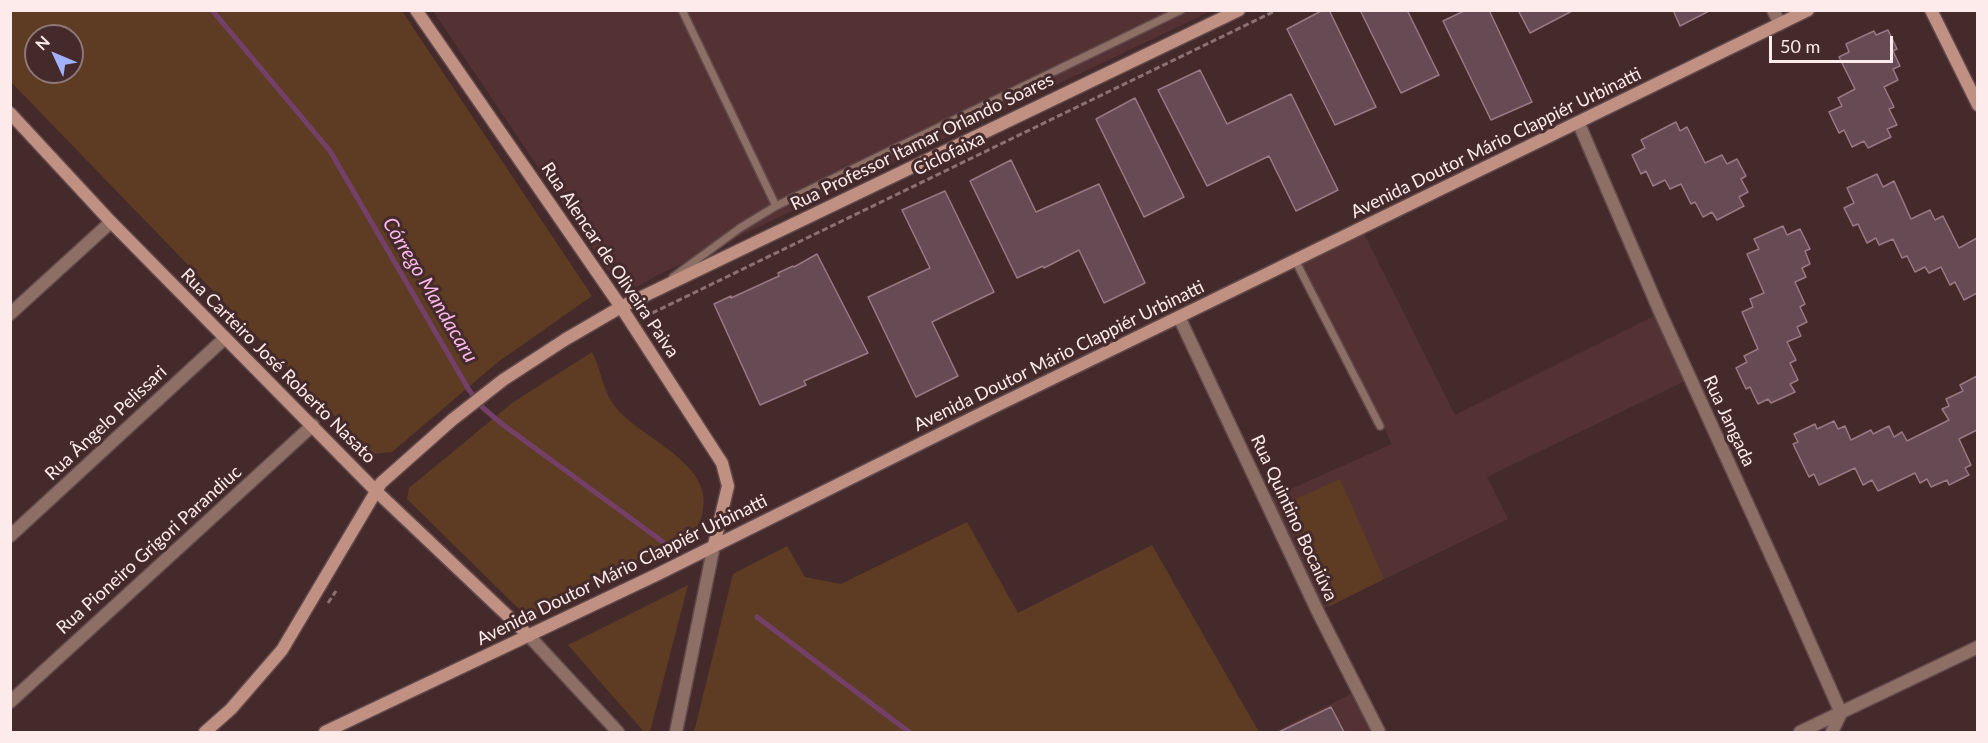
<!DOCTYPE html>
<html>
<head>
<meta charset="utf-8">
<style>
  body { margin:0 }
  #map { position:relative; width:1988px; height:743px; overflow:hidden; background:#452a2c; font-family:Lato,sans-serif }
  canvas { display:block }
  .frame { position:absolute; inset:0; border:12px solid #fdeaeb; pointer-events:none }
  .north { position:absolute; left:24px; top:24px; width:60px; height:60px; box-sizing:border-box; background:#452a2c; border:2px solid #8f7778; border-radius:50%; rotate:314deg; font-size:16px; font-weight:700; line-height:24px; text-align:center; color:#fdeaeb }
  .north::after { content:''; display:block; margin:auto; width:21px; height:27px; background:#a2b2fd; clip-path:polygon(50% 0,100% 100%,50% 72%,0 100%) }
  .scale { position:absolute; left:1769px; top:36px; width:124px; height:27px; box-sizing:border-box; border:3px solid #fdeaeb; border-top:0; padding-left:8px; font-size:18px; line-height:21px; white-space:nowrap; color:#fdeaeb; -webkit-text-stroke:4px #452a2c; paint-order:stroke }
</style>
</head>
<body>
<div id="map">
<canvas width="1988" height="743"></canvas>
<div class="frame"></div>
<div class="north">N</div>
<div class="scale">50 m</div>
</div>
<script>
const context = document.querySelector('canvas').getContext('2d');
context.lineJoin = 'round';
function paint(path, color) { context.fillStyle = color; context.fill(path, 'evenodd'); }
function strokePath(path, color, width, dash) { context.strokeStyle = color; context.lineWidth = width; context.lineCap = dash ? 'butt' : 'round'; context.setLineDash(dash || []); context.stroke(path); }
function write(font, color, halo, rows, align = 'center') {
  context.font = font + ' Lato,sans-serif'; context.lineWidth = 6; context.setLineDash([]); context.textBaseline = 'middle'; context.strokeStyle = halo; context.fillStyle = color; for (const [text, x, y, turn = 0] of rows) {
    context.save(); context.translate(x, y); context.rotate((+turn || 0) * Math.PI / 180); context.textAlign = isNaN(turn) ? turn : align; if (halo) context.strokeText(text, 0, 0); context.fillText(text, 0, 0); context.restore();
  }
}
const built = new Path2D(`
  M433 11H1211L660 274 638 286 626 288 614 280Z
  M1361 228 1455 415 1656 315 1685 381 1487 477 1508 519 1319 611 1266 500 1392 444 1298 259Z
  M1357 691 1378 732H1274Z`);
const green = new Path2D(`
  M11 10 402 11 592 296 498 362 392 452 371 454 11 82ZM36 36H72V72H36Z
  M592 352C602 371 602 392 618 410 645 441 716 464 702 515 701 520 697 526 694 532L532 615 519 609 407 499 409 488 512 403Z
  M1340 479 1384 579 1330 606 1283 505Z
  M967 522 1018 613 1152 545 1259 732H694L733 574 787 546 805 577 841 584Z
  M688 585 650 732H644L568 645Z`);
const stream = new Path2D(`
  M212 10 330 151 469 390 482 407 502 424 663 542
  M757 617 909 732`);
const building = new Path2D(`
  M1323 10H1329L1376 107 1335 125 1287 29Z
  M1360 10H1407L1439 75 1401 93Z
  M1466 10H1489L1532 102 1491 120 1443 21Z
  M1518 10H1574L1530 33Z
  M1673 10H1711L1680 26Z
  M1888 30 1897 49 1893 51 1900 66 1893 69 1898 80 1884 87 1894 107 1889 109 1897 125 1887 129 1891 137 1868 148 1864 141 1852 147 1844 130 1839 133 1829 112 1842 106 1838 98 1855 89 1839 57 1849 52 1846 44 1874 31 1876 35Z
  M1200 70 1227 124 1291 94 1338 190 1296 211 1269 156 1207 186 1158 90Z
  M1135 98 1184 197 1144 217 1096 119Z
  M1676 122 1680 131 1687 127 1705 163 1722 155 1727 164 1737 159 1746 176 1741 179 1748 192 1739 197 1744 206 1717 220 1712 212 1703 217 1695 202 1691 204 1681 184 1670 189 1665 180 1653 186 1646 171 1641 174 1632 155 1645 148 1641 140Z
  M1011 160 1036 212 1099 184 1145 283 1104 303 1079 250 1044 268 1043 266 1017 278 970 181Z
  M1877 174 1883 187 1894 181 1911 219 1930 210 1935 220 1943 216 1959 248 1977 238V293L1964 300 1955 282 1950 285 1941 267 1929 273 1925 267 1915 272 1907 256 1902 258 1893 239 1879 245 1876 238 1867 243 1858 224 1853 226 1844 208 1854 203 1847 188Z
  M945 191 994 292 932 322 958 376 916 397 868 297 930 268 902 210Z
  M1783 226 1787 235 1800 229 1810 249 1805 251 1810 264 1802 268 1806 277 1795 282 1805 304 1800 307 1807 322 1797 327 1801 336 1787 342 1796 360 1790 363 1798 380 1790 384 1795 392 1771 403 1768 399 1758 404 1750 387 1746 389 1736 368 1747 362 1744 356 1758 349 1742 312 1753 307 1750 299 1764 293 1747 254 1759 249 1754 239Z
  M817 254 868 353 804 381 806 385 760 405 714 304 731 296V298L779 276 778 273 793 266 794 267Z
  M1977 376V430L1959 439 1971 465 1965 468 1969 475 1949 485 1947 480 1931 487 1927 479 1920 483 1915 473 1878 491 1872 480 1863 485 1855 468 1819 485 1814 474 1809 477 1793 444 1798 442 1794 434 1815 424 1817 429 1834 421 1838 429 1845 426 1851 440 1871 430 1873 434 1889 426 1894 437 1902 432 1907 441 1949 420 1942 409 1949 406 1946 399 1963 391 1960 385Z
  M1331 707 1344 732H1279Z`);
const path = new Path2D(`
  M644 317 1277 10
  M328 603 336 591`);
const service = new Path2D(`
  M682 10 776 206
  M1295 260 1380 426
  M673 277 740 228 776 206 1181 10`);
const minor = new Path2D(`
  M1773 10 1780 24
  M1579 124 1660 312 1784 584 1841 713 1832 732
  M10 314 111 222
  M1179 317 1318 612 1379 732
  M10 536 225 338
  M10 702 313 425
  M1800 732 1978 647`);
const tertiary = new Path2D(`
  M529 636 618 732
  M676 732 714 545`);
const secondary = new Path2D(`
  M416 10 621 307 722 463 728 486 714 545
  M1931 10 1978 105
  M10 113 111 222 376 491 529 636
  M205 732 231 709 282 650 381 483 452 420 503 380 566 339 621 307 1239 10
  M325 732 656 575 998 405 1808 10`);
const streetNames = [
  ["Rua Professor Itamar Orlando Soares",922,142,-26],
  ["Avenida Doutor Mário Clappiér Urbinatti",1496,143,-26],
  ["Ciclofaixa",949,154,-26],
  ["Rua Alencar de Oliveira Paiva",610,260,56],
  ["Avenida Doutor Mário Clappiér Urbinatti",1059,356,-26],
  ["Rua Carteiro José Roberto Nasato",278,366,45],
  ["Rua Jangada",1729,421,65],
  ["Rua Ângelo Pelissari",106,423,-43],
  ["Rua Quintino Bocaiúva",1294,518,65],
  ["Rua Pioneiro Grigori Parandiuc",149,550,-42],
  ["Avenida Doutor Mário Clappiér Urbinatti",622,570,-26]
];
const waterNames = [
  ["Córrego Mandacaru",430,290,59]
];
paint(built, '#543234');
paint(green, '#5d3c23');
strokePath(stream, '#744069', 5);
paint(building, '#664a54');
strokePath(building, '#987984', 1.5);
strokePath(service, '#62494b', 10);
strokePath(minor, '#62494b', 15);
strokePath(tertiary, '#62494b', 15);
strokePath(secondary, '#62494b', 15);
strokePath(path, '#8a7273', 3, [6, 3]);
strokePath(service, '#8d6f66', 7);
strokePath(minor, '#8d6f66', 12);
strokePath(tertiary, '#8d6f66', 12);
strokePath(secondary, '#c09082', 12);
write('18px', '#fdeaeb', '#452a2c', streetNames);
write('italic 20px', '#f9b9ea', '#452a2c', waterNames);
</script>
</body>
</html>
